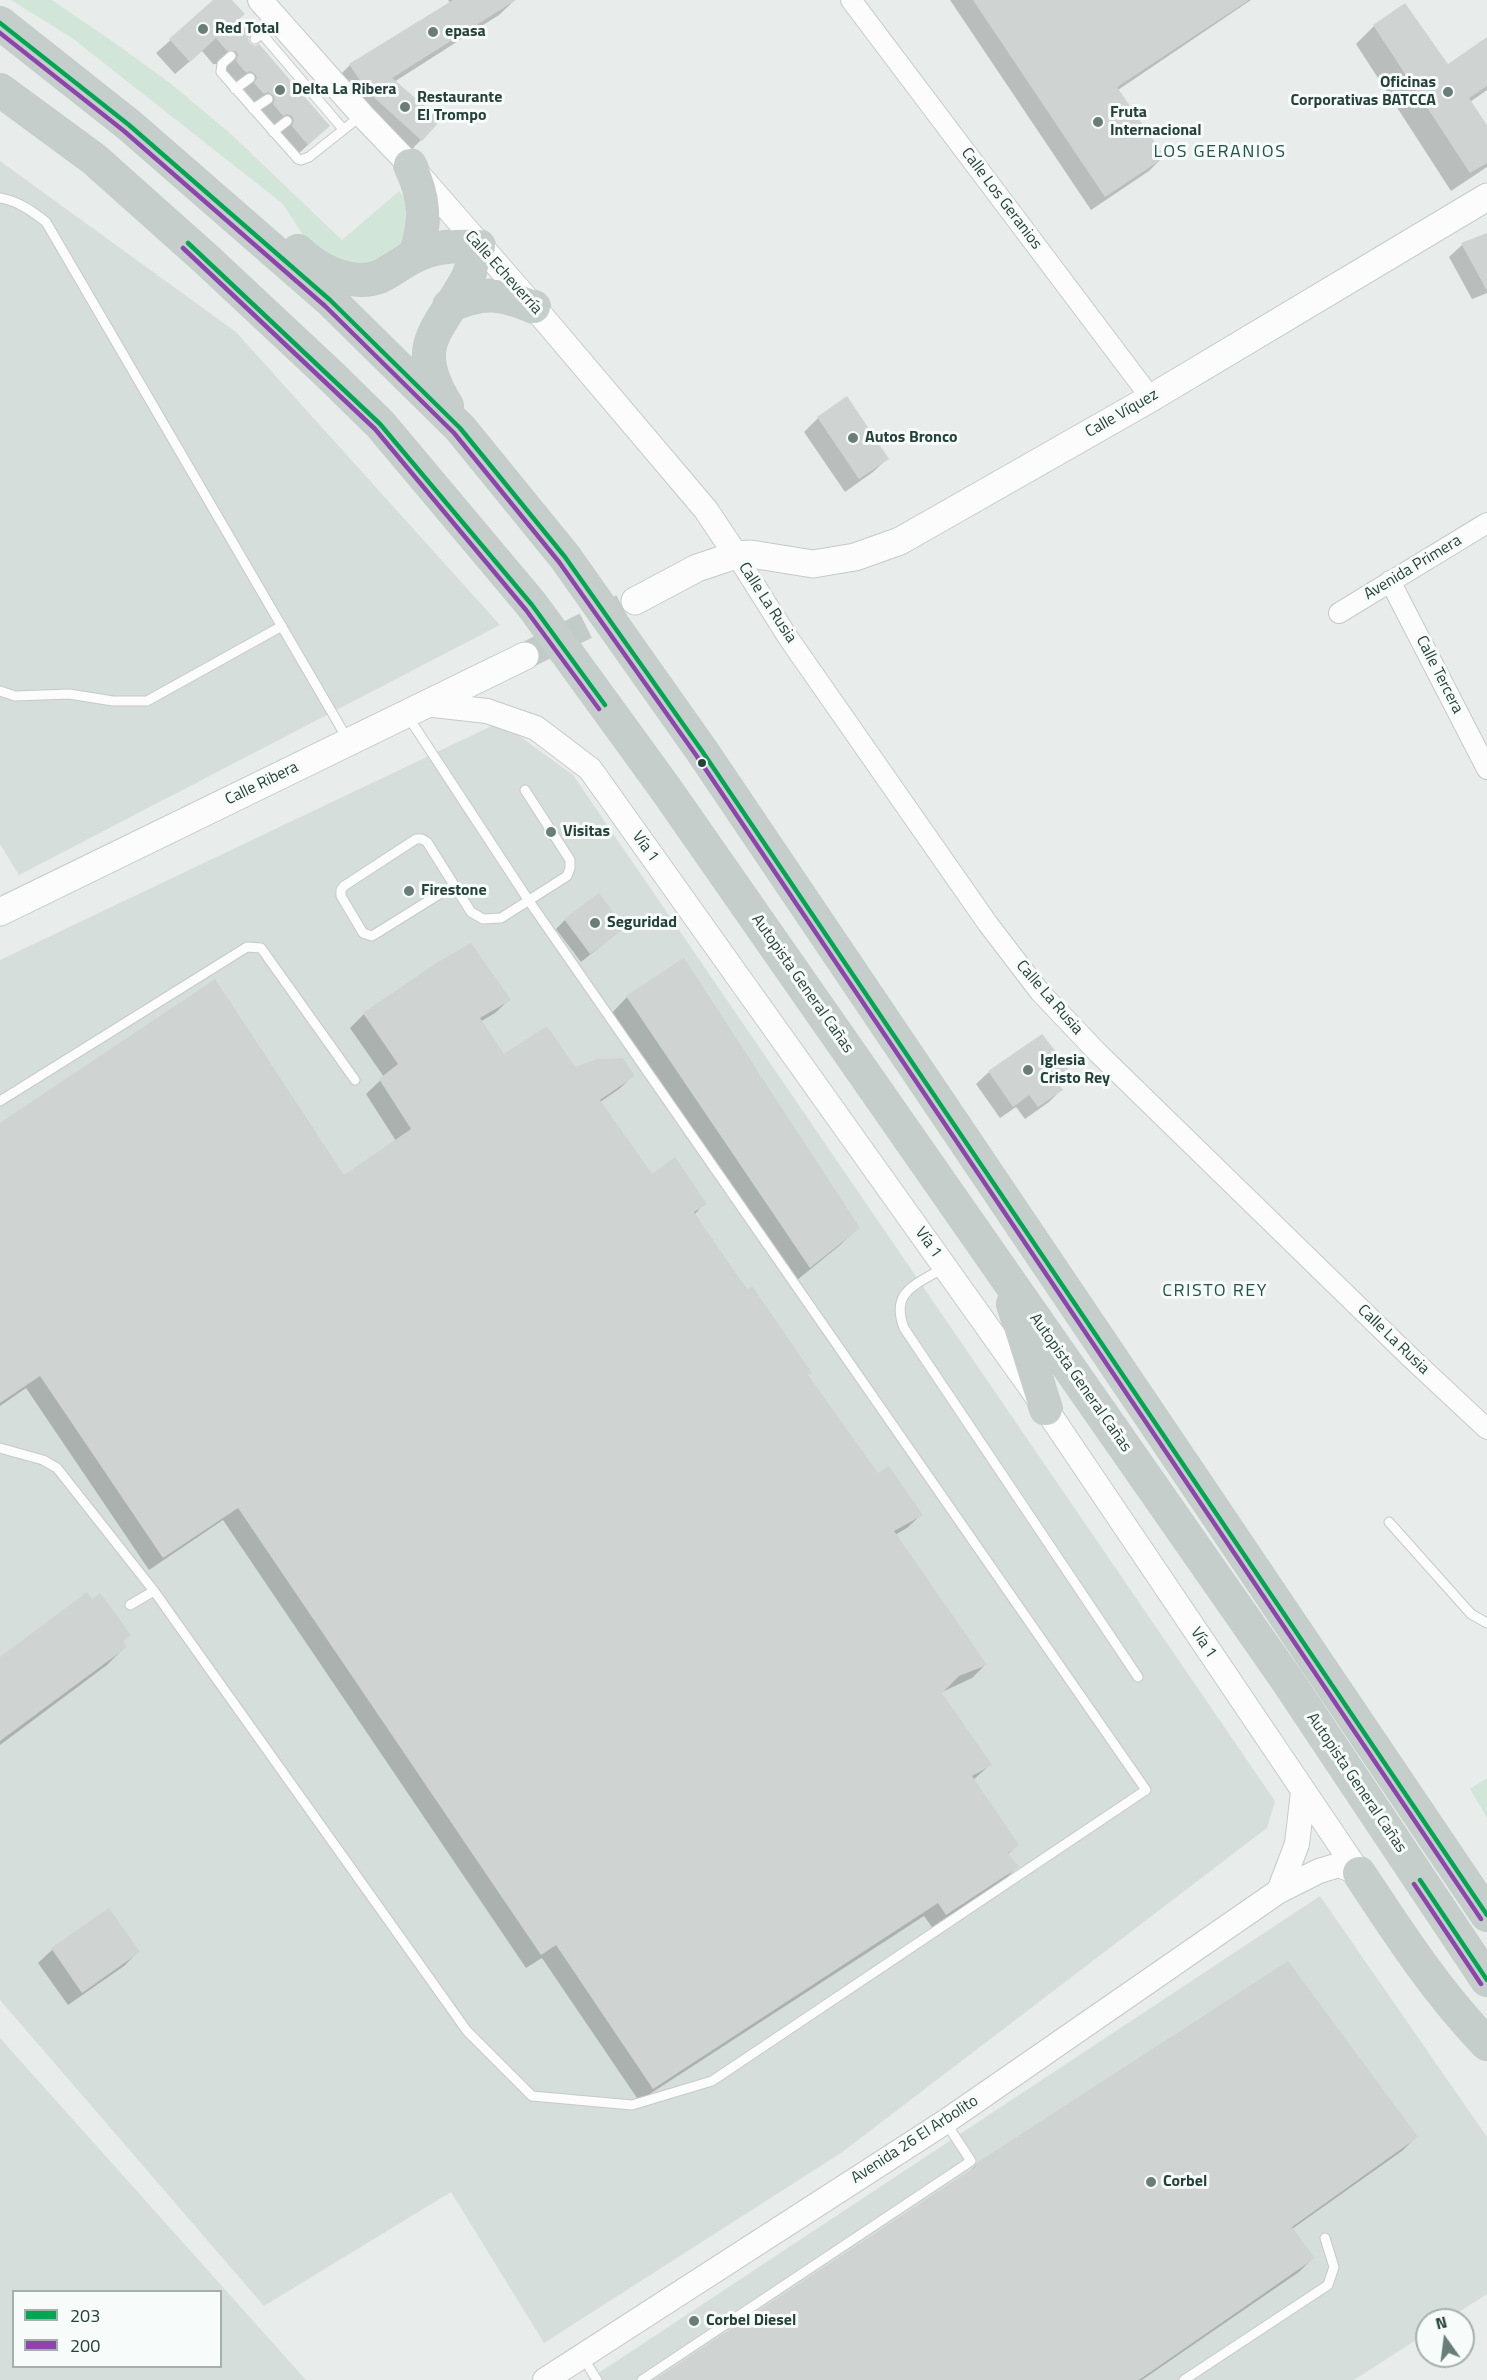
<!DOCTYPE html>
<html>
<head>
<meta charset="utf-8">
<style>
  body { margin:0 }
  #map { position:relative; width:1487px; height:2380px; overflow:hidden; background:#e8edeb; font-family:"Titillium Web",sans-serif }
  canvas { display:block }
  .legend { position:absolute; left:12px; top:2290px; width:210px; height:78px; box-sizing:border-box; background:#f7fbf9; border:2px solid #a3b1ad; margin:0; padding:8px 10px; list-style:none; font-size:18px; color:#24423a }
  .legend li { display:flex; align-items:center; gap:12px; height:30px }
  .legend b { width:30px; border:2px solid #a3b1ad }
  .north { position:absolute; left:1415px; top:2308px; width:60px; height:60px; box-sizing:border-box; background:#f7fbf9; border:2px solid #a3b1ad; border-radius:50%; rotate:346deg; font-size:16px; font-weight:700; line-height:24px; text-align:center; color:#24423a }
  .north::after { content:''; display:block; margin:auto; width:21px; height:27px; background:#697e78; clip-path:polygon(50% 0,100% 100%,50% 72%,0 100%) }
</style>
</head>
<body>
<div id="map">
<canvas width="1487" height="2380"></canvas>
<ul class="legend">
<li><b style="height:8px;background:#00a651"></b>203</li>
<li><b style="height:8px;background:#8e44ad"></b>200</li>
</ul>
<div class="north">N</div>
</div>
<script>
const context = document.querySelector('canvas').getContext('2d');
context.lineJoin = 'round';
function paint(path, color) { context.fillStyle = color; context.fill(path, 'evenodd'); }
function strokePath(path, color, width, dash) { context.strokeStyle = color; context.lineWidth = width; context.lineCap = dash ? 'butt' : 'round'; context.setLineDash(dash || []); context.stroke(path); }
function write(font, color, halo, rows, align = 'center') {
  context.font = font + ' "Titillium Web",sans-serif'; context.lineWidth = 6; context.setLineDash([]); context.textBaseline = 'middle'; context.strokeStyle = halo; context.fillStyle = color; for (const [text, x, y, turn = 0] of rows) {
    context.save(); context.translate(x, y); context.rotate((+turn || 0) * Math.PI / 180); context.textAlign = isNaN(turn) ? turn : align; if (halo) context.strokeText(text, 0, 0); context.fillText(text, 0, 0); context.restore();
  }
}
const built = new Path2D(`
  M0 161 236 332 500 625 19 875 0 844Z
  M500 722 573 775 1275 1801 1267 1828 841 2153 544 2343 451 2192 264 2306 0 2000V960Z
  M1320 1896 1487 2137V2294L1447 2320H1427V2333L1354 2380H588Z
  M0 2038 306 2380H0ZM14 2292H220V2366H14Z`);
const green = new Path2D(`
  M11 0H52L112 41 170 83 231 134 342 240 399 191 407 201 410 216 407 236 398 249 382 259 364 266 346 267 310 246 283 204 72 38Z
  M1487 1778V1818L1470 1789Z`);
const shadow = new Path2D(`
  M216 0H230L237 20 249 45 328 126 294 158 242 87 223 75 222 64H213L202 51 175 74 156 53Z
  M448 0H515L499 15 394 82 421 140 404 157 332 83 350 65 450 3Z
  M950 0H1251L1118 90 1163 157 1149 171 1091 210Z
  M1374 26 1447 66 1487 39V90L1470 102 1487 127V167L1451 191 1356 44Z
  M1487 235V293L1472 299 1449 257 1462 245Z
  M846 398 887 459 873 472 845 492 804 432 818 418Z
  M565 920 623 928 581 962 556 929Z
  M627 997 858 1228 839 1246 791 1285 609 1016Z
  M509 1000 495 1013 480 1022 503 1056 633 1076 619 1089 600 1102 651 1176 705 1203 694 1215 878 1475 921 1515 907 1528 895 1535 985 1665 972 1678 940 1693 990 1765 973 1780 1017 1845 1007 1855 1017 1867 1003 1881 932 1927 924 1916 639 2101 542 1958 526 1968 223 1520 149 1570 26 1388 0 1406V1125L343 1177 396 1141 366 1094 384 1077 350 1028 364 1014Z
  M1041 1036 1067 1068 1054 1081 1061 1090 1049 1102 1025 1119 1016 1107 1000 1118 976 1084 989 1072Z
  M122 1642 125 1647 107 1665 0 1745V1659Z
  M108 1910 138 1952 124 1966 68 2005 38 1963 52 1950Z
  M1416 2137 1402 2151 1292 2229 1313 2258 1299 2272 1142 2380H657L970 2171 978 2163Z`);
const building = new Path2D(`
  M213 0H232L245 14 238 20 251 34 248 39 250 43 255 46 259 44 330 126 308 145 292 126 294 121 292 116 287 114 283 116 273 104 275 99 273 95 268 92 264 94 254 83 257 78 255 74 250 71 246 73 236 61 238 55 236 51H227L216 38 190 62 169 39Z
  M453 0H516L392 78 441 120 422 141 367 91 349 64Z
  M973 0H1249L1117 87 1165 157 1105 197Z
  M1405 3 1448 64 1487 37V86L1469 98 1487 125V163L1470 173 1373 25Z
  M1487 233V291L1461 243Z
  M847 396 889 459 859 479 817 417Z
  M599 893 625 928 590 954 564 919Z
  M471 943 511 1000 480 1018 504 1054 547 1026 575 1067 597 1059 623 1058 635 1076 600 1100 652 1174 675 1157 707 1204 694 1212 747 1290 752 1286 812 1373 808 1375 878 1473 889 1466 923 1515 894 1531 987 1665 959 1676 942 1693 992 1765 972 1776 1019 1845 1008 1853 1019 1867 990 1886 946 1915 938 1903 653 2089 556 1945 541 1955 238 1508 163 1558 40 1376 0 1403V1123L215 979 344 1175 411 1129 379 1079 398 1064 363 1013 438 962Z
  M684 958 860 1228 810 1268 626 996Z
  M1042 1034 1069 1068 1054 1078 1063 1090 1038 1107 1029 1095 1013 1107 988 1071Z
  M87 1592 92 1599 100 1593 131 1635 123 1641 127 1647 0 1741V1657Z
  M109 1908 140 1952 82 1993 51 1948Z
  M1288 1961 1418 2137 1292 2227 1315 2258 1139 2380H654L975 2167 978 2162Z`);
const secondaryTunnel = new Path2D(`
  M525 656 635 601`);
const service = new Path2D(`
  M262 34 343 129
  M255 39 278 22
  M231 56 222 64 221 72 298 159 301 160 309 157 362 115
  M235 89 250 78
  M253 109 268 99
  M273 132 287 121
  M0 198C18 201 32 211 46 222L348 740
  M0 691 15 696 69 694 113 701H147L282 626
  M454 885 372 936 363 933 341 896V890L344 886 416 839H422L427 842 471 912 483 919 501 918 567 876 570 868V860L525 790
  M0 1101 247 947 261 948 355 1080
  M943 1268C916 1285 890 1291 904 1328L1138 1677
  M0 1448 43 1460 57 1468 154 1591 467 2031 532 2096 632 2105 712 2081 1146 1790 529 901 407 715
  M1389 1522 1471 1614 1487 1623
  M130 1605 154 1591
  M582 2356 597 2380
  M642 2380 971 2161 946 2123
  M1184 2380 1328 2285 1334 2267 1325 2238`);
const minor = new Path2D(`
  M851 0 1151 398
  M736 555 789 639 988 924 1040 992 1098 1053 1410 1357 1487 1429
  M1390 581 1487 769
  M1339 613 1487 523`);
const tertiary = new Path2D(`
  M260 0 362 115 410 165 534 307 706 510 736 555
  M425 704 487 711 536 728 590 769 1046 1409 1359 1873
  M1279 1891 1297 1844 1303 1792
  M545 2380 945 2122 1279 1891 1319 1871 1339 1865 1359 1873`);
const secondary = new Path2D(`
  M635 601 697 568 736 555 751 554 813 564 855 557 900 541 1151 398 1487 197
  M0 912 525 656`);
const trunk = new Path2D(`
  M0 23 129 125 330 300 460 428 565 557 702 751 1487 1915
  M0 90 94 159 206 259 329 374 380 424 532 605 665 788 1287 1680 1487 1980
  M410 165C426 199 427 220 415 256
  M298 251C317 270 351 287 379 277 392 271 402 262 415 256 435 246 457 245 479 246 475 256 472 267 468 277 440 331 408 343 447 406
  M449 306C484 291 500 293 534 307
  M1013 1304 1046 1409
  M1359 1873C1398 1932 1437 1993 1487 2044`);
const bus1 = new Path2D(`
  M0 23 129 125 330 300 460 428 565 557 702 751 1487 1915
  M188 243 380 424 532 605 605 705
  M1420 1880 1487 1980`);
const bus2 = new Path2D(`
  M0 33 124 131 325 306 454 433 559 562 696 755 1481 1919
  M183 248 375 429 526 610 599 709
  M1414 1884 1481 1984`);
const markers = [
  [203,29,6,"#697e78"],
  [433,32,6,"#697e78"],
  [280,90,6,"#697e78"],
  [1448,92,6,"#697e78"],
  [405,107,6,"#697e78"],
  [1098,122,6,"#697e78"],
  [853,438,6,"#697e78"],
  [702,763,5,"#24423a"],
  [551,832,6,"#697e78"],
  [409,891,6,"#697e78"],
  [595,923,6,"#697e78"],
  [1028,1070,6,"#697e78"],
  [1151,2182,6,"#697e78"],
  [694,2321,6,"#697e78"]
];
const poiNames = [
  ["Red Total",215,29],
  ["epasa",445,32],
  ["Oficinas",1436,83,"right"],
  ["Corporativas BATCCA",1436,101,"right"],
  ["Delta La Ribera",292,90],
  ["Restaurante",417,98],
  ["El Trompo",417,116],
  ["Fruta",1110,113],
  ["Internacional",1110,131],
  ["Autos Bronco",865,438],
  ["Visitas",563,832],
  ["Firestone",421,891],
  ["Seguridad",607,923],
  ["Iglesia",1040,1061],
  ["Cristo Rey",1040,1079],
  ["Corbel",1163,2182],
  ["Corbel Diesel",706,2321]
];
const streetNames = [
  ["Calle Los Geranios",1001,199,53],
  ["Calle Echeverría",503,273,48],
  ["Calle Víquez",1122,414,-30],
  ["Avenida Primera",1413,568,-31],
  ["Calle La Rusia",767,603,57],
  ["Calle Tercera",1439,675,63],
  ["Calle Ribera",262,784,-26],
  ["Vía 1",645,847,54],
  ["Autopista General Cañas",802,984,55],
  ["Calle La Rusia",1049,998,49],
  ["Vía 1",928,1243,54],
  ["Calle La Rusia",1393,1340,44],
  ["Autopista General Cañas",1080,1383,55],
  ["Vía 1",1203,1643,56],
  ["Autopista General Cañas",1356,1783,56],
  ["Avenida 26 El Arbolito",915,2140,-33]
];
const neighbourhoodNames = [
  ["LOS GERANIOS",1220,153],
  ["CRISTO REY",1215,1292]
];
paint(built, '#d6dedb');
paint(green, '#d1e6d8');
paint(shadow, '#0003');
paint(building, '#cfd4d2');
strokePath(secondaryTunnel, '#c1cbc8', 27, [27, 14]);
strokePath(service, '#c5cac8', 11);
strokePath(minor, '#c5cac8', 22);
strokePath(tertiary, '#c5cac8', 26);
strokePath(secondary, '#c3cbc8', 29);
strokePath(trunk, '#c3ccc9', 34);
strokePath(service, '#fcfcfc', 9);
strokePath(minor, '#fcfcfc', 20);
strokePath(tertiary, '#fcfcfc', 24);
strokePath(secondary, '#fcfcfc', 27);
strokePath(trunk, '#c6cecc', 32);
strokePath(bus1, '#00a651', 4.5);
strokePath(bus2, '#8e44ad', 4.5);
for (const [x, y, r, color] of markers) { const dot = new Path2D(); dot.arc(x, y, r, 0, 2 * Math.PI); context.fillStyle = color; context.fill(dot); strokePath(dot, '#f7fbf9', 2); }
write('bold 16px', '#24423a', '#f7fbf9', poiNames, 'left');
write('16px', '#24423a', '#f7fbf9', streetNames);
context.letterSpacing = '1.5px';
write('18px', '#1f5548', '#f7fbf9', neighbourhoodNames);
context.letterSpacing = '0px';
</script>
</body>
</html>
